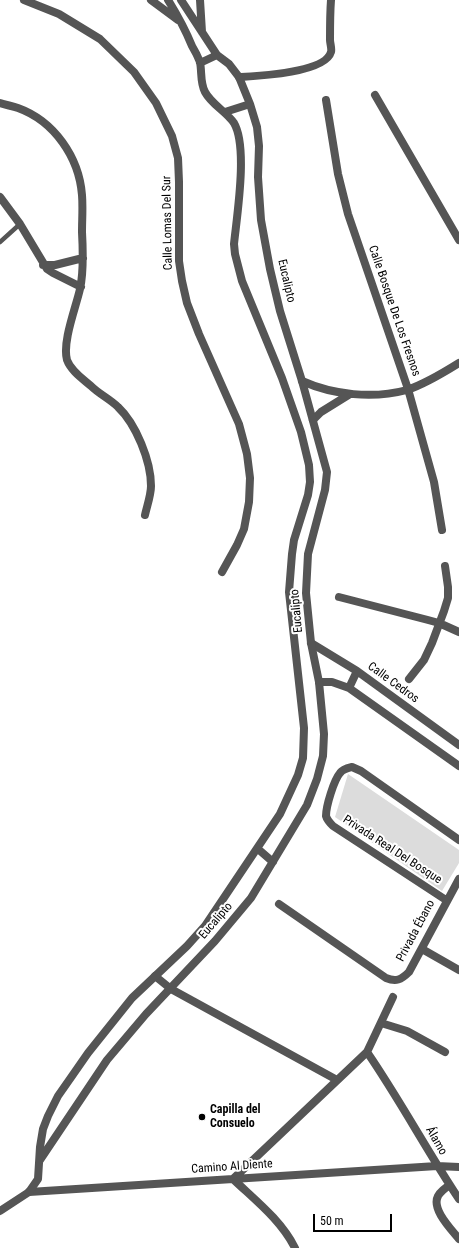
<!DOCTYPE html>
<html>
<head>
<meta charset="utf-8">
<style>
  body { margin:0 }
  #map { position:relative; width:459px; height:1248px; overflow:hidden; background:#fff; font-family:"Roboto Condensed",sans-serif }
  canvas { display:block }
  .scale { position:absolute; left:313px; top:1214px; width:79px; height:18px; box-sizing:border-box; border:2px solid #000; border-top:0; padding-left:5px; font-size:12px; line-height:14px; white-space:nowrap; color:#000; -webkit-text-stroke:3px #fff; paint-order:stroke }
</style>
</head>
<body>
<div id="map">
<canvas width="459" height="1248"></canvas>
<div class="scale">50 m</div>
</div>
<script>
const context = document.querySelector('canvas').getContext('2d');
context.lineJoin = 'round';
function paint(path, color) { context.fillStyle = color; context.fill(path, 'evenodd'); }
function strokePath(path, color, width, dash) { context.strokeStyle = color; context.lineWidth = width; context.lineCap = dash ? 'butt' : 'round'; context.setLineDash(dash || []); context.stroke(path); }
function write(font, color, halo, rows, align = 'center') {
  context.font = font + ' "Roboto Condensed",sans-serif'; context.lineWidth = 4; context.setLineDash([]); context.textBaseline = 'middle'; context.strokeStyle = halo; context.fillStyle = color; for (const [text, x, y, turn = 0] of rows) {
    context.save(); context.translate(x, y); context.rotate((+turn || 0) * Math.PI / 180); context.textAlign = isNaN(turn) ? turn : align; if (halo) context.strokeText(text, 0, 0); context.fillText(text, 0, 0); context.restore();
  }
}
const green = new Path2D(`
  M348 774 459 850V863L442 891 335 817Z`);
const service = new Path2D(`
  M0 242 20 224`);
const minor = new Path2D(`
  M24 0 59 14 100 39 134 72 156 103 172 136 178 158 179 182V261L182 281 187 303 199 334 239 424 247 454 250 478 249 502 244 529 237 545 222 572
  M239 77C257 76 325 73 331 52 332 49 330 43 330 40 330 27 330 13 331 0
  M375 95 459 240
  M326 100 338 174 348 214 408 389 434 482 442 530
  M0 103C6 105 12 106 18 108 54 121 79 157 82 195 83 207 82 220 82 232 83 250 84 271 80 289 76 307 62 342 67 360 71 371 83 379 91 386 99 394 110 399 118 407 136 424 151 461 151 486 151 495 147 506 145 515
  M0 197 20 224 47 269 53 273 81 287
  M43 265H55L83 258
  M302 381C333 395 373 399 407 390 425 384 443 373 459 363
  M313 420 321 412 350 394
  M339 597 428 620 439 623 459 632
  M311 643 357 671 459 745
  M409 679 424 660 432 643 444 611 448 598V587L445 566
  M319 682H332L349 688 459 766
  M349 688 357 671
  M446 900 333 826C330 823 327 820 326 816 326 806 334 780 340 773 343 769 348 768 352 767L361 771 459 840
  M279 904 386 978C396 982 401 980 409 972L459 879
  M422 949 459 970
  M155 976 171 989 337 1080
  M381 1023 407 1031 445 1052
  M367 1052C400 1100 427 1151 459 1199
  M233 1179 367 1052 393 997
  M233 1179C255 1200 281 1220 295 1248
  M450 1185C445 1188 441 1191 438 1196 431 1209 451 1229 459 1239
  M29 1192 437 1166 459 1167`);
const tertiary = new Path2D(`
  M151 0 178 20
  M200 0 202 32
  M200 63 217 55
  M225 112 250 104
  M258 849 273 862
  M40 1160 107 1060 146 1014 215 941 251 898 307 805 317 779 323 756 324 734 319 682 311 643 306 593 308 554 325 490 327 472 302 381 280 311 270 269 261 220 258 177 259 146 257 127 250 104 239 77 229 64 217 55 181 0
  M0 1211 29 1192 38 1179 40 1147 43 1129 48 1116 58 1096 72 1076 88 1053 132 998 187 946 205 926 280 814 298 775 303 758 304 728 289 592 292 554 294 540 308 495 310 482 309 465 301 432 282 378 242 281 235 254 234 244C237 215 248 147 234 123 226 111 212 105 205 92 200 83 202 72 200 62 198 57 195 51 192 46 185 29 178 16 168 0`);
const markers = [
  [202,1117,4,"#000"]
];
const streetNames = [
  ["Calle Lomas Del Sur",168,223,-91],
  ["Eucalipto",286,281,77],
  ["Calle Bosque De Los Fresnos",394,311,71],
  ["Eucalipto",297,611,-95],
  ["Calle Cedros",393,683,36],
  ["Privada Real Del Bosque",392,850,33],
  ["Eucalipto",216,921,-49],
  ["Privada Ébano",416,931,-62],
  ["Álamo",436,1141,60],
  ["Camino Al Diente",232,1167,-4]
];
const poiNames = [
  ["Capilla del",210,1110],
  ["Consuelo",210,1124]
];
paint(green, '#dcdcdc');
strokePath(service, '#555', 4.5);
strokePath(minor, '#555', 8);
strokePath(tertiary, '#555', 8);
for (const [x, y, r, color] of markers) { const dot = new Path2D(); dot.arc(x, y, r, 0, 2 * Math.PI); context.fillStyle = color; context.fill(dot); strokePath(dot, '#fff', 1.5); }
write('12px', '#000', '#fff', streetNames);
write('bold 12px', '#000', '#fff', poiNames, 'left');
</script>
</body>
</html>
